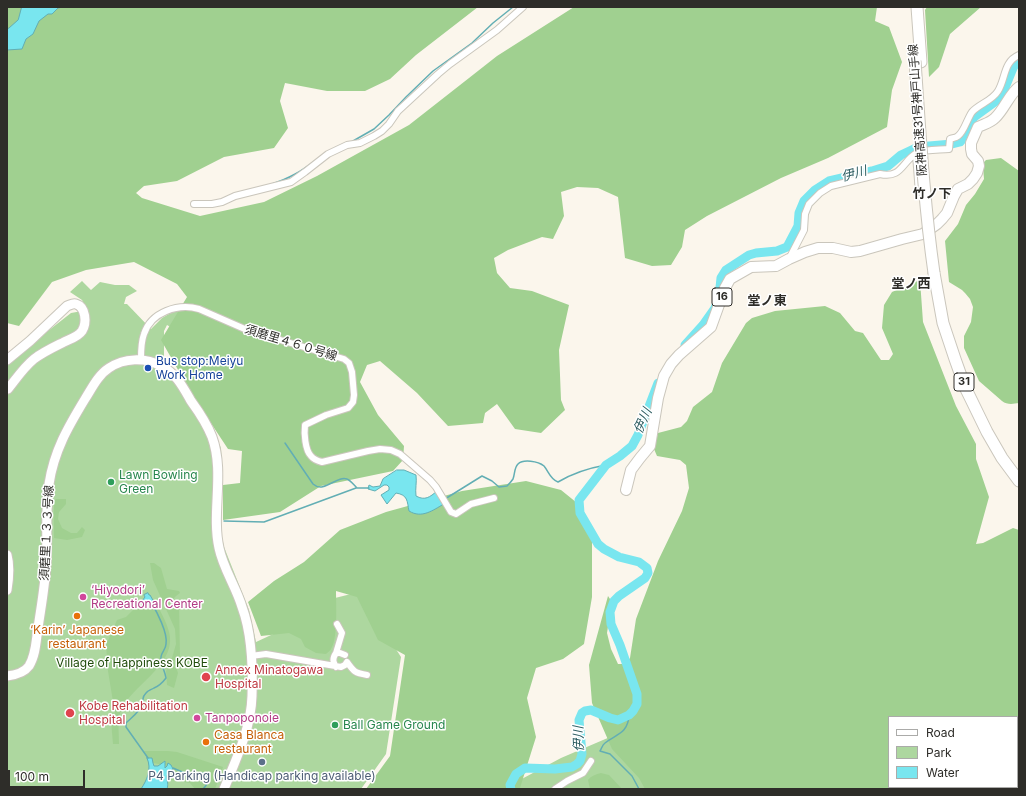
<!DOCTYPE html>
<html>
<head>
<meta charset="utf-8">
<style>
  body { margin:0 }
  #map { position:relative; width:1026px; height:796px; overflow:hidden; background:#fbf6ec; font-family:Inter,sans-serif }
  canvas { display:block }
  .frame { position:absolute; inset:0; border:8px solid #2e2d29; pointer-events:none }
  .legend { position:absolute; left:888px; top:716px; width:130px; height:72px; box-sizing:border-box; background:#fff; border:1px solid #ababa9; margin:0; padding:5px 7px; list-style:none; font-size:12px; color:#2e2d29 }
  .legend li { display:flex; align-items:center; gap:8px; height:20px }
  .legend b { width:20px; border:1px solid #ababa9 }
  .scale { position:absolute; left:8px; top:770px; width:77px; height:18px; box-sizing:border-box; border:2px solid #2e2d29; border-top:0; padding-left:5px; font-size:12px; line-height:14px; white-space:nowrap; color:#2e2d29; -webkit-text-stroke:3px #fff; paint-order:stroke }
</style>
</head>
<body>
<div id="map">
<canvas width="1026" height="796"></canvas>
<div class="frame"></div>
<ul class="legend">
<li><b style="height:5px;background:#fff"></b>Road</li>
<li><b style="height:11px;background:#add79f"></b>Park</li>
<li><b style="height:11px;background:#79e6ef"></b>Water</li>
</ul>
<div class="scale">100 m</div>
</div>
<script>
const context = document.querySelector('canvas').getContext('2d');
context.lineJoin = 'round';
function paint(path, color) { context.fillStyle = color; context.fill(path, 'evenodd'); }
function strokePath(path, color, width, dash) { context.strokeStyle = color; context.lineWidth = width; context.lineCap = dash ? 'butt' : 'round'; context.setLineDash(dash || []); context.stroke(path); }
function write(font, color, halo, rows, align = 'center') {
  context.font = font + ' Inter,"Noto Sans JP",sans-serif'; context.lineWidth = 3; context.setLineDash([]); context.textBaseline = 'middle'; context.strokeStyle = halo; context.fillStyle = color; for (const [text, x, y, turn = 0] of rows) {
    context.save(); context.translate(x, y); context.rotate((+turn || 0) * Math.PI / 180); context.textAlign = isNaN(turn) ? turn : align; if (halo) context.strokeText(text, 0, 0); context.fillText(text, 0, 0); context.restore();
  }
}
const green = new Path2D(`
  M82 281 91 290 100 282 115 285H129L137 291 126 297 124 304H127L151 329 162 318 176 310 198 313 177 331 167 325 164 331V358L212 428 221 448 222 474 221 532 224 547 249 610 256 642 284 629 331 599 359 592 401 657 386 754 361 789H7V363L71 313 88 310 82 300 70 292Z
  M610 737 655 789H503L561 758Z`);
const forest = new Path2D(`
  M7 7H478L416 55 390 79 365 91H327L285 83 280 101 288 128 274 148 224 157 177 181 144 186 136 193 142 198 200 216 264 202 317 176 409 125 469 78 497 56 574 7H877L875 21 889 27 902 62 892 90 887 127 828 158 781 178 707 216 685 230 682 247 671 265 652 266 625 258 618 197 598 188 577 187 561 192 564 216 553 239 542 237 508 250 494 258 497 273 510 288 532 291 569 305 559 350 561 400 565 410 541 433 515 429 497 404 485 413 483 423 448 426 417 393 380 361 367 365 360 382 378 415 404 446 403 460 393 471 321 486 280 512 223 520V485L240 483 242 451 228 449 193 396 161 340 187 297 177 284 134 262 86 270 52 282 19 326 7 323Z
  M927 7H981L950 34 939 67 929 77 925 10Z
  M1001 158 1019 171V403C1013 404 1007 405 1002 401L979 381 964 348V336L971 322 973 307 970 299 965 293 962 290 949 282 945 241 958 224 966 205 975 194 984 179 983 167V163L986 160Z
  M920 280 923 322 956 406 976 444V459L989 497 976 544 983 543 1013 528 1019 530V789H645L639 778 612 749 592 703 589 665 608 596 612 602 607 633 611 649 618 664H626L630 658 636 619 658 561 682 511 689 488 686 465 680 460 657 456 654 449 658 433 681 427 687 421 693 407 712 392 722 363 746 323 752 318 775 311 825 306 840 313 855 331 863 333 881 360H889L893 354 882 328 884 305 892 292ZM889 717H1017V787H889Z
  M526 481 561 490 582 507 592 534V597L584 644 563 659 536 668 527 698 536 737 520 788 521 789H366L390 756 405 655 378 640 357 597 336 591C336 605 338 639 331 649 331 650 327 653 326 654L316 653 305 647 301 639 289 633 261 636 248 602 274 581 304 562 340 530 386 512 462 491Z
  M56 499H66V504L59 512 58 519 62 528 71 533H77L82 527 85 530 82 537 67 540 54 538V501Z
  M150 563H154L161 568 167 589 179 591 180 593 176 596 173 599 179 604 180 656 175 663 178 673 174 688 167 685 166 671 172 658 176 644 175 629 153 580Z
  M155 600C160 611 169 626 170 637 173 666 132 686 121 710 117 721 119 733 119 744H113L111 721 116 720 108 671 106 645 117 620 126 617 134 609Z
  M144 751H168L177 752 223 767 215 789H195L190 783 171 780 170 773 174 767 148 762Z
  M601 773 609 775 622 789H590L588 780C591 776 596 774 601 773Z`);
const water = new Path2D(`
  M22 7H63L58 8 52 14H48L39 21 33 34 26 39 22 49 7 50V29L9 28 18 20Z
  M397 470H404L416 475C417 482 415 489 416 496 425 501 430 497 437 491L444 504C433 510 422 519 409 511 407 501 408 495 396 493L387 504 381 495 389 490V487L387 485H384L375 491 368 489 369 485 373 487 380 486 383 479Z
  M148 593 149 595H150L154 602 144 607 142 601 145 597 144 595Z
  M147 758H152L153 763 154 766H158L165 761V768L167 766 168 763 171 765 173 769C162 776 170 780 167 789H141C147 780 152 769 147 758Z`);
const stream = new Path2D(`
  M353 141 374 129 389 115 406 97 433 71 472 43 493 23 513 7
  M272 184C290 178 300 172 316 160
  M285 443 313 484C324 494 337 475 347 479 350 480 354 485 357 488H369
  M445 499 482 476 492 481 499 487 507 486C509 484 511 482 513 479 515 474 514 468 518 464 523 459 538 461 544 466 549 472 550 479 558 482 573 473 589 468 606 465
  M224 521 264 522 356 488
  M629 715C628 734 616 734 605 743 602 745 602 748 600 751L610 754 632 776 639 789
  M148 758 126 727V723C131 718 140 712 142 704 144 699 141 698 146 693 148 690 151 690 154 688 159 686 163 682 166 678 165 671 161 665 161 659 160 653 166 650 166 644 168 633 157 612 151 602
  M173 768 187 774 203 773C209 778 209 783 203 789`);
const river = new Path2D(`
  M685 345 703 325 715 308 719 297 721 278 726 270 749 255 756 253 777 251 787 247 798 226 799 213 804 201 815 190 829 181 872 171 888 166 901 155 918 147 952 144 960 142 965 136 974 117 996 101 1002 95 1013 68 1016 63 1019 61
  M511 789 510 785 516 774 525 768 555 769 572 767 577 764 580 761 582 754 579 720 582 713 585 711 591 710 610 718 618 720 629 715 633 711 637 704V694L620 645 611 624 610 612 614 601 619 596 645 578 648 573 647 568 639 562 619 557 604 549 598 544 580 513 579 500 606 465 620 456 632 446 638 435 658 383`);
const street = new Path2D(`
  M916 154 919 194
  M194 204H212L222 202 235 196 291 182 305 172 328 154 347 145 360 143 374 136 382 131 389 124 398 111 438 74 450 64 497 30 523 7
  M789 259 804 230 805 214 809 204 820 193 831 186 880 174C902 179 902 161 917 153 926 149 939 150 949 149L950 139C952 138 956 138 958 136 964 132 967 119 972 112 979 104 992 101 998 91 1006 78 1003 62 1019 55
  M141 359C141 351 141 342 144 334 151 312 178 303 199 309L247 330 344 359 349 363 352 372 354 395 353 402 348 408 326 415 305 425C304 433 305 450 311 456 314 460 318 461 322 462L368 451 380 449 391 450 400 454 430 480 436 487 451 512 456 514 471 504 494 498
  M336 653 342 633 337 624
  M251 656 266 654 341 667 345 665 347 662C354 672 355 673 367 675
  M336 667C333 662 332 659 336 653H340L345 655
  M555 789 567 781 583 773 591 761`);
const secondary = new Path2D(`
  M7 360 30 341 67 306C70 305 73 303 76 304 86 307 87 323 82 331 78 337 70 339 64 342 54 347 43 352 34 359 24 367 16 379 8 389
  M7 555C10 566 9 578 7 590
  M7 676C16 675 24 673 29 666 36 655 36 640 38 628 41 607 45 586 46 565 48 538 45 511 49 484 54 451 68 427 85 399 92 388 98 375 109 368 124 358 145 357 161 366 176 373 183 387 191 401 199 412 207 424 212 437 225 473 211 512 219 548 223 568 236 587 242 607 252 634 253 667 252 696 251 729 236 759 224 789`);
const primary = new Path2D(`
  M626 490 631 470 640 458 650 446 658 398 664 376 671 364 679 355 711 327 725 288 730 279 751 267 776 266 789 259 805 252 818 248H833L851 252 860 251 902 239 923 234 937 224 942 219 947 213 954 196 958 189 968 184 973 179 977 173 979 166 978 161 972 154 971 149V143L978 127C984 124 990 123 995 118 1004 110 1010 93 1019 87`);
const highway = new Path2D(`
  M917 7 921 62
  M934 273 943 323 955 359 965 387 987 432 1002 458 1019 481`);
const highwayBridge = new Path2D(`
  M915 61C920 132 924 203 934 273`);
const markers = [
  [148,368,4,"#1a4fb4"],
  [111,482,4,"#2e9e5b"],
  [83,597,4,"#d1479c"],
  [77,616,4,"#e8710a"],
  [206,677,5,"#e0444e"],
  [70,713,5,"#e0444e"],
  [197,718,4,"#d1479c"],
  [335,725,4,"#2e9e5b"],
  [206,742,4,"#e8710a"],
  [262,762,4,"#5c6f8a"]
];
const shields = [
  [722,297,20],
  [964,382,20]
];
const shieldNames = [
  ["16",722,297],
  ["31",964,382]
];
const streetNames = [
  ["阪神高速31号神戸山手線",918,110,-94],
  ["須磨里４６０号線",291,343,17],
  ["須磨里１３３号線",47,533,-87]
];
const transitNames = [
  ["Bus stop:Meiyu",156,361],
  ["Work Home",156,375]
];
const leisureNames = [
  ["Lawn Bowling",119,475],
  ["Green",119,489],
  ["Ball Game Ground",343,725]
];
const hotelNames = [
  ["‘Hiyodori’",91,590],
  ["Recreational Center",91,604],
  ["Tanpoponoie",205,718]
];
const foodNames = [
  ["‘Karin’ Japanese",77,630],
  ["restaurant",77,644],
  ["Casa Blanca",214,735,"left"],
  ["restaurant",214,749,"left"]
];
const parkNames = [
  ["Village of Happiness KOBE",132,663]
];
const healthNames = [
  ["Annex Minatogawa",215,670],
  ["Hospital",215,684],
  ["Kobe Rehabilitation",79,706],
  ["Hospital",79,720]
];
const serviceNames = [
  ["P4 Parking (Handicap parking available)",262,776]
];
const waterNames = [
  ["伊川",854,174,-15],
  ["伊川",643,421,-66],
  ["伊川",579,739,-92]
];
const neighbourhoodNames = [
  ["竹ノ下",932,194],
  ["堂ノ西",911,284],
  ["堂ノ東",767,301]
];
paint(green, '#add79f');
paint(forest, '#a0d090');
paint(water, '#79e6ef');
strokePath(water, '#62aeb4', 1);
strokePath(stream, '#62aeb4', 1.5);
strokePath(river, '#79e6ef', 9);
strokePath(street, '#cac6bc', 8);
strokePath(secondary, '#cac6bc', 11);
strokePath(primary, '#cac6bc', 12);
strokePath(highway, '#cac6bc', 13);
strokePath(street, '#fff', 6);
strokePath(secondary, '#fff', 9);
strokePath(primary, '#fff', 10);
strokePath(highway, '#fff', 11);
strokePath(highwayBridge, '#cac6bc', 13, []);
strokePath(highwayBridge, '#fff', 11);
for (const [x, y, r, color] of markers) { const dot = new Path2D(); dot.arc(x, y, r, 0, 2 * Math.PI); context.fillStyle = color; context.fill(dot); strokePath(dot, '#fff', 1.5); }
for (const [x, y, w] of shields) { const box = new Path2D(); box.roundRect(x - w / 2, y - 9, w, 18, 3); context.fillStyle = '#fff'; context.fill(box); strokePath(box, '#2e2d29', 1); }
write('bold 11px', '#2e2d29', null, shieldNames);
write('12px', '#2e2d29', '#fff', streetNames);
write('12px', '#164399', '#fff', transitNames, 'left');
write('12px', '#27864d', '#fff', leisureNames, 'left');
write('12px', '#b23c85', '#fff', hotelNames, 'left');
write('12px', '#c56008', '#fff', foodNames);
write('12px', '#214d0c', '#fff', parkNames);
write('12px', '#be3a42', '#fff', healthNames, 'left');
write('12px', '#4e5e75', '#fff', serviceNames);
write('italic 13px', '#2e5e62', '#fff', waterNames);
write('bold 13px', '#2e2d29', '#fff', neighbourhoodNames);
</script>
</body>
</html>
